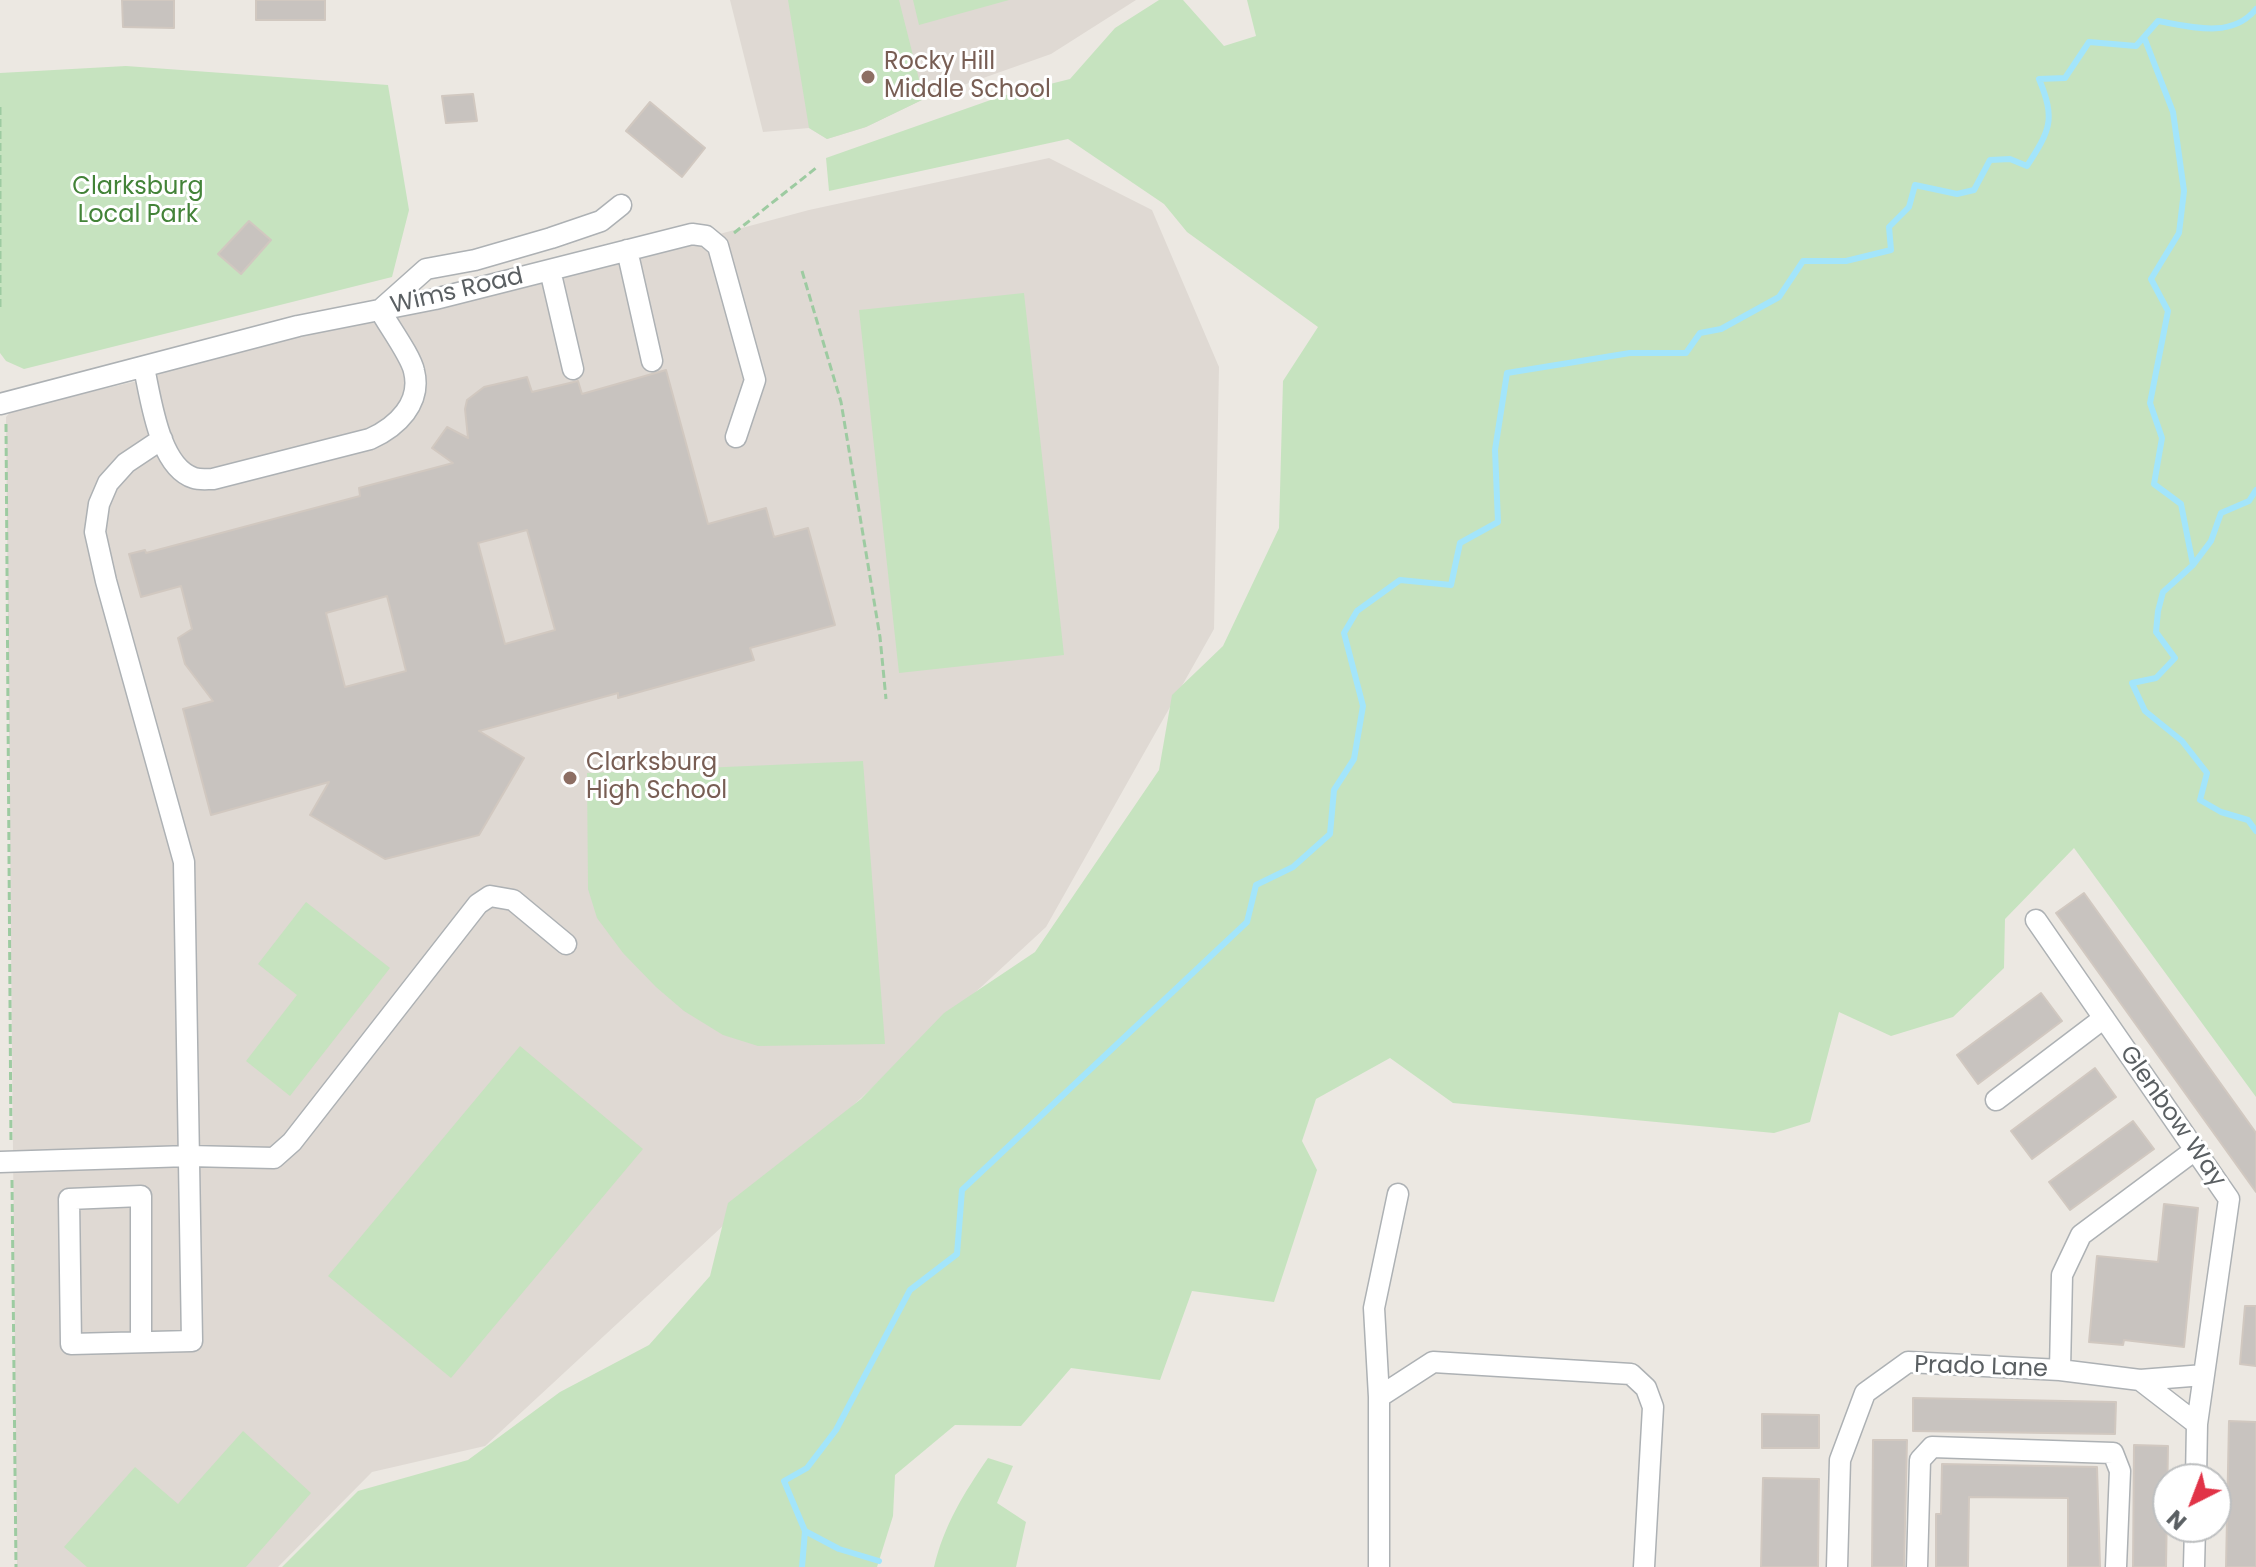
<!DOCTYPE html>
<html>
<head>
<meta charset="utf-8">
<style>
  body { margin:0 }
  #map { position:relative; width:2256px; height:1567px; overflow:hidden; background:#ece8e2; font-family:Poppins,sans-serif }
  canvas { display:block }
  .north { position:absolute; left:2152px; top:1463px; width:80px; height:80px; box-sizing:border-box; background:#fff; border:2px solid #bdbfc0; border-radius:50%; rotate:222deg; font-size:22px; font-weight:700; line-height:32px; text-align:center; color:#5a5f62 }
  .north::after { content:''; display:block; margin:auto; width:28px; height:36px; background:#e13347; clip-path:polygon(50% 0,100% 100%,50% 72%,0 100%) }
</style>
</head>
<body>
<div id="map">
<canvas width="2256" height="1567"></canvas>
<div class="north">N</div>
</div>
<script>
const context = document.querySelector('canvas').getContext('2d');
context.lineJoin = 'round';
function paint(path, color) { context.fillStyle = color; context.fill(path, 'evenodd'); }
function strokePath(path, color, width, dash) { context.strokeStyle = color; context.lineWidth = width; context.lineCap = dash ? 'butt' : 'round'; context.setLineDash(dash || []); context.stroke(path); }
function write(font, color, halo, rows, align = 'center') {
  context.font = font + ' Poppins,sans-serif'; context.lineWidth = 6; context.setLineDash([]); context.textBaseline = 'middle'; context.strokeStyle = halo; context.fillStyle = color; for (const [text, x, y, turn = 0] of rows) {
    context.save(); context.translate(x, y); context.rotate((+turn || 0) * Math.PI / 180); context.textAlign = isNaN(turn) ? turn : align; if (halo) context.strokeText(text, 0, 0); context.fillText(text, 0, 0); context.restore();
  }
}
const education = new Path2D(`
  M730 0H1136L1051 54 924 99 866 127 827 139 809 128 763 132Z
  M1049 158 1152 210 1219 367 1214 629 1046 927 485 1446 372 1472 278 1567H17L6 417 12 410 146 379 178 367 321 330 436 310 809 210Z`);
const green = new Path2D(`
  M788 0H899L924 99 866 127 827 139 809 128Z
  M913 0H1009L919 25Z
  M1159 0H1183L1224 46 1256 36 1247 0H2256V1097L2074 848 2005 919 2004 968 1953 1017 1891 1036 1839 1012 1810 1122 1774 1133 1453 1103 1390 1058 1316 1099 1302 1141 1317 1170 1274 1302 1192 1291 1160 1380 1071 1368 1021 1426 955 1425 895 1475 893 1516 877 1567H282L358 1491 468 1460 560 1392 649 1345 710 1276 728 1203 861 1099 944 1013 1035 952 1159 770 1172 695 1223 646 1279 528 1283 381 1318 327 1187 232 1164 204 1068 139 829 191 826 158 1002 96 1070 79 1115 28Z
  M126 66 388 85 409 210 392 277 24 369 6 361 0 353V73Z
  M1024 293 1064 655 899 673 859 310Z
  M863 761 885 1044 758 1046 723 1035 684 1011 656 987 623 953 597 918 588 889 587 773Z
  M306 902 390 968 290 1096 246 1061 297 995 258 964Z
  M520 1046 643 1149 451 1378 328 1276Z
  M243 1431 311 1493 246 1567H87L64 1547 135 1467 178 1504Z
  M988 1458 1013 1466 997 1503 1026 1522 1016 1567H934C944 1525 964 1493 988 1458Z`);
const stream = new Path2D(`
  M2144 37 2173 112 2184 191 2179 233 2151 279 2168 311 2150 403 2162 438 2154 484 2181 504 2193 565
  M2256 490 2249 501 2221 513 2211 541 2193 565 2163 592 2158 611 2156 632 2175 658 2156 678 2132 683 2145 711 2182 741 2207 773 2200 800 2221 812 2248 820 2256 831
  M805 1531 839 1549 879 1561
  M802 1567 805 1531 784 1481 807 1468 836 1430 910 1290 957 1254 962 1190 1247 922 1256 885 1293 867 1330 834 1334 790 1354 759 1363 706 1344 633 1357 611 1400 580 1451 585 1460 543 1498 522 1495 450 1507 373 1630 353H1686L1700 333 1721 329 1779 297 1803 261H1846L1891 250 1889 227 1909 207 1915 185 1957 194 1974 190 1990 160 2010 159 2027 166C2050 130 2056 120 2039 79L2065 78 2089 42 2136 46 2158 21C2191 27 2232 39 2256 9`);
const building = new Path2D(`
  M122 0H174V28L123 27Z
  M256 0H325V20H256Z
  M473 94 477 121 446 123 442 96Z
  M650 102 705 148 682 177 626 131Z
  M249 221 271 240 241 274 218 254Z
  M666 370 708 524 766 508 774 537 808 528 835 625 750 648 754 660 618 698V693L479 731 524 758 479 835 385 859 310 815 329 782 211 815 183 709 213 701 185 664 178 638 192 629 181 586 141 597 129 554 145 550 146 553 360 496 359 488 453 463 432 448 447 427 468 438 465 409 467 400 484 387 527 377 532 392 578 381 582 394ZM527 530 555 630 505 644 478 543ZM387 596 406 671 345 687 326 613Z
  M2084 893 2256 1133V1192L2056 913Z
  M2041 993 2062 1021 1978 1084 1957 1055Z
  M2095 1068 2116 1097 2032 1159 2011 1131Z
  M2133 1121 2154 1149 2070 1210 2049 1182Z
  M2164 1204 2198 1208 2184 1347 2124 1340 2123 1345 2089 1342 2097 1256 2158 1262Z
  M2245 1306H2256V1366L2240 1364Z
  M1913 1398 2116 1402 2115 1434 1913 1431Z
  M1762 1414 1819 1415V1448H1762Z
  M2229 1421 2256 1422V1567H2226Z
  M1873 1440H1907L1904 1567H1872Z
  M2134 1445 2168 1446 2166 1567H2133Z
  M1942 1464 2097 1467 2100 1567H2068V1498L1969 1497 1968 1567H1936V1514H1941Z
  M1763 1478 1819 1479 1818 1567H1761Z`);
const path = new Path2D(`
  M0 107V310
  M734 233 816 168
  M802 271 841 402 880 637 886 699
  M6 424 11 1144
  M12 1180 16 1567`);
const minor = new Path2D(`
  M627 250 652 361
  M550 270 573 369
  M144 368C151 399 159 467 194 478 200 480 207 479 213 479L370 439C397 427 422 403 414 371 411 356 388 325 380 310L426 269 475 260 551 238 601 221 621 205
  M0 404 298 326 435 299 692 234 706 236 718 246 755 380 736 437
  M2036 920 2229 1199 2197 1424 2196 1479
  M1996 1100 2104 1018
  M0 1162 189 1156 274 1158 292 1142 478 904 490 896 513 900 566 944
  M141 1342V1196L69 1199 71 1344 192 1341 184 862 106 581 95 532 99 504 108 483 126 463 162 439
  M2060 1370 2062 1275 2081 1235 2195 1150
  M1379 1397 1433 1362 1631 1374 1646 1388 1653 1407 1644 1567
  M2197 1424 2140 1380 2204 1375
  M1379 1567V1397L1374 1308 1398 1194
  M1837 1567 1840 1460 1865 1393 1908 1362 2060 1370 2140 1380
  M1917 1567 1920 1460 1932 1447 2113 1453 2120 1471 2116 1567
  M2194 1567 2195 1527`);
const markers = [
  [868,77,8,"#8d6e63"],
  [570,778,8,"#8d6e63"]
];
const educationNames = [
  ["Rocky Hill",884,63],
  ["Middle School",884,91],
  ["Clarksburg",586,764],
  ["High School",586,792]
];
const parkNames = [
  ["Clarksburg",138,188],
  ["Local Park",138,216]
];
const streetNames = [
  ["Wims Road",457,292,-13],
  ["Glenbow Way",2172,1117,55],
  ["Prado Lane",1981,1368,2]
];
paint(education, '#dfd9d3');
paint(green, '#c6e3bf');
strokePath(stream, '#a3e5fb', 6);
paint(building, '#c8c3bf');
strokePath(building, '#d1c8c0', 2);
strokePath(minor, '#adb1b4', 23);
strokePath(path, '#9dcba1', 3, [8, 4]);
strokePath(minor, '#fff', 20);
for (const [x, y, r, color] of markers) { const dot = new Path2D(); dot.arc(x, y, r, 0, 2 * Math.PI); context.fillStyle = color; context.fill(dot); strokePath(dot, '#fff', 3); }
write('24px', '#785e54', '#fff', educationNames, 'left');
write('24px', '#438338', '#fff', parkNames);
write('24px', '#5a5f62', '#fff', streetNames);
</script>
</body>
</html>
